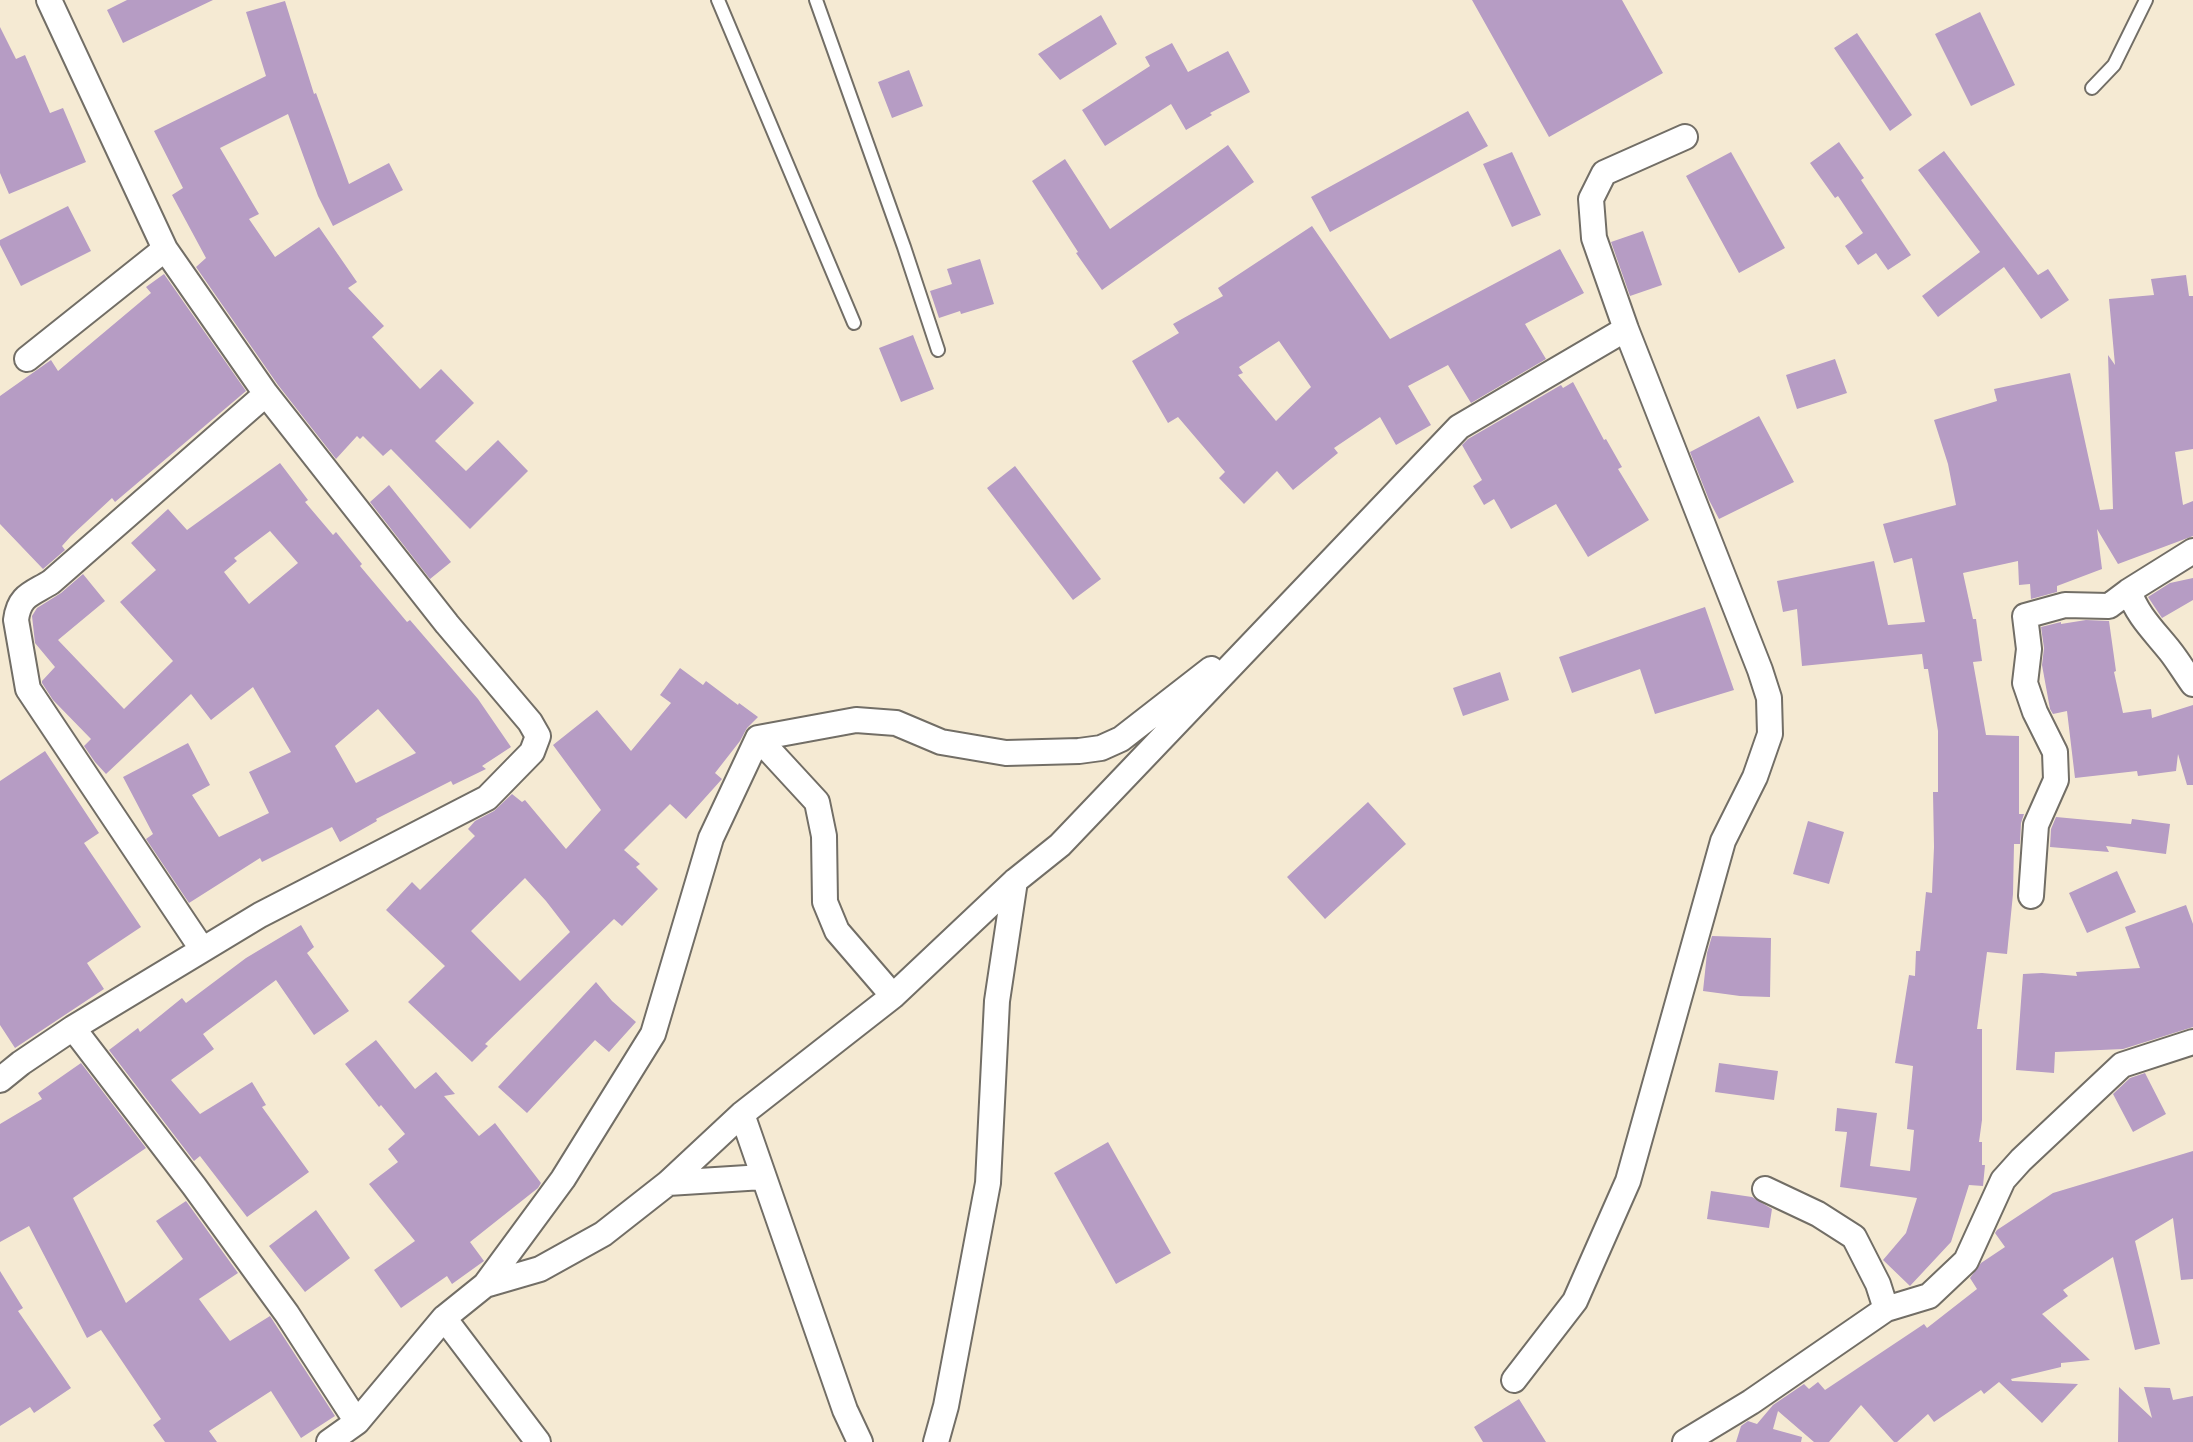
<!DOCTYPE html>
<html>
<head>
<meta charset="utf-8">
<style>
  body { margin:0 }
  canvas { display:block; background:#f5ead3 }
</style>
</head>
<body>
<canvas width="2193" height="1442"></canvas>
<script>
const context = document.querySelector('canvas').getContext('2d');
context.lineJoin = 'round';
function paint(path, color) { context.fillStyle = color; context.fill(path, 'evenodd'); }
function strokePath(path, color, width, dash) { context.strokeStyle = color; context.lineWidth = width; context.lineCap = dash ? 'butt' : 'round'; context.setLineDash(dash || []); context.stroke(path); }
const building = new Path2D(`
  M127 0H213L123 43 107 10Z
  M1472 0H1622L1663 73 1549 137Z
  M285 1 314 94 316 93 349 184 389 163 403 190 333 226 318 196 288 114 220 148 259 214 249 219 275 257 319 227 357 282 348 288 384 326 372 337 420 389 441 369 474 403 435 441 466 471 498 440 528 471 470 529 391 449 383 456 363 436 360 439 357 436 336 459 278 385 196 267 206 258 172 195 183 188 154 131 266 76 246 12Z
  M1980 12 2015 85 1971 106 1935 34Z
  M1101 15 1117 44 1060 80 1038 54Z
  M0 27 16 59 25 55 50 113 63 108 86 162 9 194 0 173Z
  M1857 33 1912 115 1890 131 1834 48Z
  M1172 43 1188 72 1228 51 1250 92 1210 113 1212 115 1186 130 1171 104 1105 146 1082 110 1150 66 1145 57Z
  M909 70 923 106 892 118 878 82Z
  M1468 111 1488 146 1330 232 1311 197Z
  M1839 142 1864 178 1861 180 1911 255 1888 270 1876 253 1858 265 1845 246 1863 233 1838 196 1835 198 1810 163Z
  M1228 145 1254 182 1102 290 1076 253 1078 252 1032 181 1065 159 1110 229Z
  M1944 151 2038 275 2048 269 2069 300 2041 319 2004 267 1938 317 1922 296 1980 252 1918 170Z
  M1512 152 1541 215 1512 227 1483 164Z
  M1731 152 1785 248 1739 273 1686 176Z
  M68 206 91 251 21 286 0 245V240Z
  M1312 226 1390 339 1560 249 1584 293 1525 324 1546 359 1471 403 1448 365 1408 386 1431 425 1396 445 1380 417 1334 448 1338 453 1293 490 1277 471 1244 504 1219 478 1225 472 1178 417 1168 423 1132 361 1179 333 1173 324 1223 296 1218 288ZM1279 341 1311 387 1276 421 1238 375 1243 373 1239 367Z
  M1643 231 1662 285 1630 296 1611 242Z
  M980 259 994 304 961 314 960 311 939 318 930 291 952 284 947 269Z
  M164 274 246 391 115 502 112 498 71 536 62 546 65 550 43 569 0 524V396L51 360 58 371 151 293 146 287Z
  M2186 275 2189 296H2193V449L2175 452 2183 505 2193 501V536L2118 564 2097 529 2102 569 2057 586V592L2031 599 2030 584 2019 585 2018 561 1963 573 1973 619H1976L1982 661 1973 662 1986 735 2019 736V814H2024L2021 823 2020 844H2014L2013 894 2007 954 1987 952 1977 1029H1982V1120L1979 1142H1982V1165H1985L1983 1186 1969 1185 1951 1242 1910 1286 1883 1260 1906 1233 1917 1198 1840 1187 1847 1132 1835 1131 1837 1108 1877 1113 1870 1166 1910 1171 1914 1130 1907 1129 1913 1066 1895 1063 1909 975 1915 976 1916 951H1920L1926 892 1932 893 1934 847 1933 792H1938V731L1928 669H1924L1922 654 1802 666 1797 609 1783 612 1777 581 1874 561 1888 625 1925 622 1912 558 1894 563 1883 524 1956 505 1948 464 1934 420 1997 401 1994 389 2070 373 2100 510 2113 509 2108 355 2115 365 2109 299 2154 295 2151 279Z
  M913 335 934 389 901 402 879 348Z
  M1835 359 1847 393 1797 409 1786 375Z
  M1573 382 1604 440 1606 439 1622 467 1618 469 1649 520 1588 557 1556 504 1511 529 1494 499 1484 505 1473 486 1482 480 1462 445 1468 439 1561 385 1563 388Z
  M1759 416 1794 482 1719 519 1709 500 1690 452Z
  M280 463 308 500 305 502 333 535 336 532 362 564 360 566 407 622 410 620 478 699 511 747 482 766 486 769 453 785 451 781 376 819 377 821 340 842 332 827 262 862 260 858 189 903 146 839 153 834 123 777 188 743 210 785 192 795 219 837 269 813 249 772 291 752 253 687 211 720 191 694 106 774 95 762 84 746 91 739 53 700 42 683V681L55 667 35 643 32 616 37 608 61 593 83 574 105 601 58 640 124 709 173 661 120 602 156 570 131 543 168 509 187 530ZM270 531 298 563 249 604 224 572 237 561 234 558ZM378 709 416 753 356 783 335 746Z
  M1015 466 1101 579 1073 600 987 488Z
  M389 485 451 562 430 579 370 502Z
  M2193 578V600L2162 618 2148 597 2170 583Z
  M1705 607 1734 690 1655 714 1640 669 1572 693 1559 657Z
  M2086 620 2109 621 2116 671 2114 672 2123 713 2151 709 2152 718 2193 705V785H2187L2178 754 2176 771 2138 776 2137 771 2075 778 2067 711 2053 714 2050 709 2042 665 2044 648 2041 627 2061 622V624Z
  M680 668 703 685 706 681 738 705 739 703 758 717 747 728 740 741 715 773 722 779 686 819 670 804 624 850 640 864 636 867 658 889 622 926 614 919 485 1044 488 1046 472 1062 408 1002 445 966 386 910 412 882 420 890 475 836 468 829 475 821 494 811 512 794 522 802 525 800 566 849 601 810 553 745 597 710 631 751 671 703 660 695ZM525 878 546 901 570 932 520 981 471 931Z
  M1500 672 1509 700 1463 716 1453 688Z
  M45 751 99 833 84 843 141 927 87 963 104 989 15 1048 0 1025V781Z
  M1368 802 1406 844 1325 919 1287 877Z
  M2056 817 2131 824 2132 819 2170 824 2166 854 2106 846 2109 852 2050 847 2051 829Z
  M1808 821 1844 832 1829 884 1793 874Z
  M2117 871 2136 912 2087 933 2069 893Z
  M2186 905 2193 924V1027L2123 1049 2055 1052 2054 1073 2016 1070 2023 974 2042 973 2077 976 2076 972 2140 968 2125 927Z
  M301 925 314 947 307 953 349 1011 314 1035 276 980 203 1034 214 1049 171 1080 200 1114 252 1082 266 1105 262 1107 309 1172 247 1217 200 1156 194 1161 109 1050 138 1028 140 1032 182 998 186 1003 246 958Z
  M1712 936 1771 938 1770 997 1740 996 1703 991 1707 953Z
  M596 982 612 1001 636 1022 609 1052 595 1040 527 1113 498 1087Z
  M376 1040 415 1089 436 1072 455 1094 444 1096 479 1136 495 1123 541 1183 538 1188 470 1242 484 1261 452 1284 447 1276 401 1308 374 1270 415 1241 369 1184 398 1162 388 1149 405 1134 381 1105 379 1107 345 1064Z
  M81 1063 146 1148 73 1198 126 1303 183 1259 156 1221 186 1201 238 1273 199 1299 230 1341 270 1316 335 1416 301 1438 271 1391 209 1431 217 1442H165L153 1425 161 1419 101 1330 87 1338 29 1226 0 1242V1124L42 1099 38 1093Z
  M1719 1063 1778 1071 1774 1100 1715 1092Z
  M2145 1073 2166 1114 2133 1132 2113 1094 2130 1078Z
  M1108 1142 1171 1253 1116 1284 1054 1173Z
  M2193 1151V1279L2181 1280 2173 1218 2135 1241 2160 1344 2135 1350 2113 1257 2063 1290 2068 1296 2042 1314 2090 1360 2061 1363V1367L2011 1379 2012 1381 2078 1384 2042 1423 1999 1382 1984 1394 1981 1390 1934 1422 1928 1414 1897 1442H1894L1861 1405 1829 1442H1814L1778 1411 1773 1429 1802 1437 1801 1442H1736L1741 1426 1748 1421 1757 1424 1773 1405 1804 1384 1809 1389 1818 1382 1825 1390 1924 1324 1927 1328 1977 1289 1970 1278 1981 1263 2005 1247 1995 1233 1997 1230 2053 1193Z
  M1711 1191 1752 1197 1772 1209 1769 1228 1707 1219Z
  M316 1210 350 1258 305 1292 269 1246Z
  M0 1271 23 1308 18 1311 71 1388 34 1413 30 1407 0 1426Z
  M2119 1387 2152 1418 2144 1387 2170 1388 2173 1400 2193 1396V1442H2118Z
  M1519 1399 1546 1442H1483L1474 1427Z`);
const lane = new Path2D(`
  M718 0 854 323
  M816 0 904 247 938 350
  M2092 88 2114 65 2146 0`);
const street = new Path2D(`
  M27 359 165 249
  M2129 591C2137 615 2154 631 2170 651 2178 661 2185 673 2193 684
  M758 738 856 720 896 723 941 742 1006 753 1079 751 1101 748 1121 739 1211 669
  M758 738 817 802 824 836 825 902 837 931 893 996
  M2031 896 2036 825 2056 780 2055 752 2035 712 2025 683 2029 649 2025 616 2065 605 2109 606 2129 591 2193 551
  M202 949 28 689 16 620C19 595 32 594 51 582L266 394
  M73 1028 194 1186 287 1314 357 1422
  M0 1080 21 1063 73 1028 260 915 487 798 532 752 538 736 530 722 447 624 266 394 165 249 49 0
  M742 1114 845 1410 860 1442
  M668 1183 763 1177
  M1765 1189 1818 1214 1854 1237 1878 1284 1886 1309
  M485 1285 540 1269 603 1234 668 1183 742 1114 893 996 1015 881 1060 845 1459 427 1626 329
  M1514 1380 1575 1301 1628 1181 1723 841 1755 777 1770 734 1769 698 1760 670 1626 329 1594 238 1591 199 1604 173 1685 137
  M329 1442 357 1422 444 1318
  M538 1442 444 1318 485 1285 563 1179 653 1034 711 838 758 738
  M936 1442 946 1406 988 1183 997 1001 1015 881
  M1685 1442 1751 1402 1886 1309 1929 1296 1966 1261 2003 1180 2021 1160 2122 1065 2193 1042`);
paint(building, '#b69cc4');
strokePath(lane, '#726e66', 16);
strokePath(street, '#726e66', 28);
strokePath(lane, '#fff', 12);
strokePath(street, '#fff', 24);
</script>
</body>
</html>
